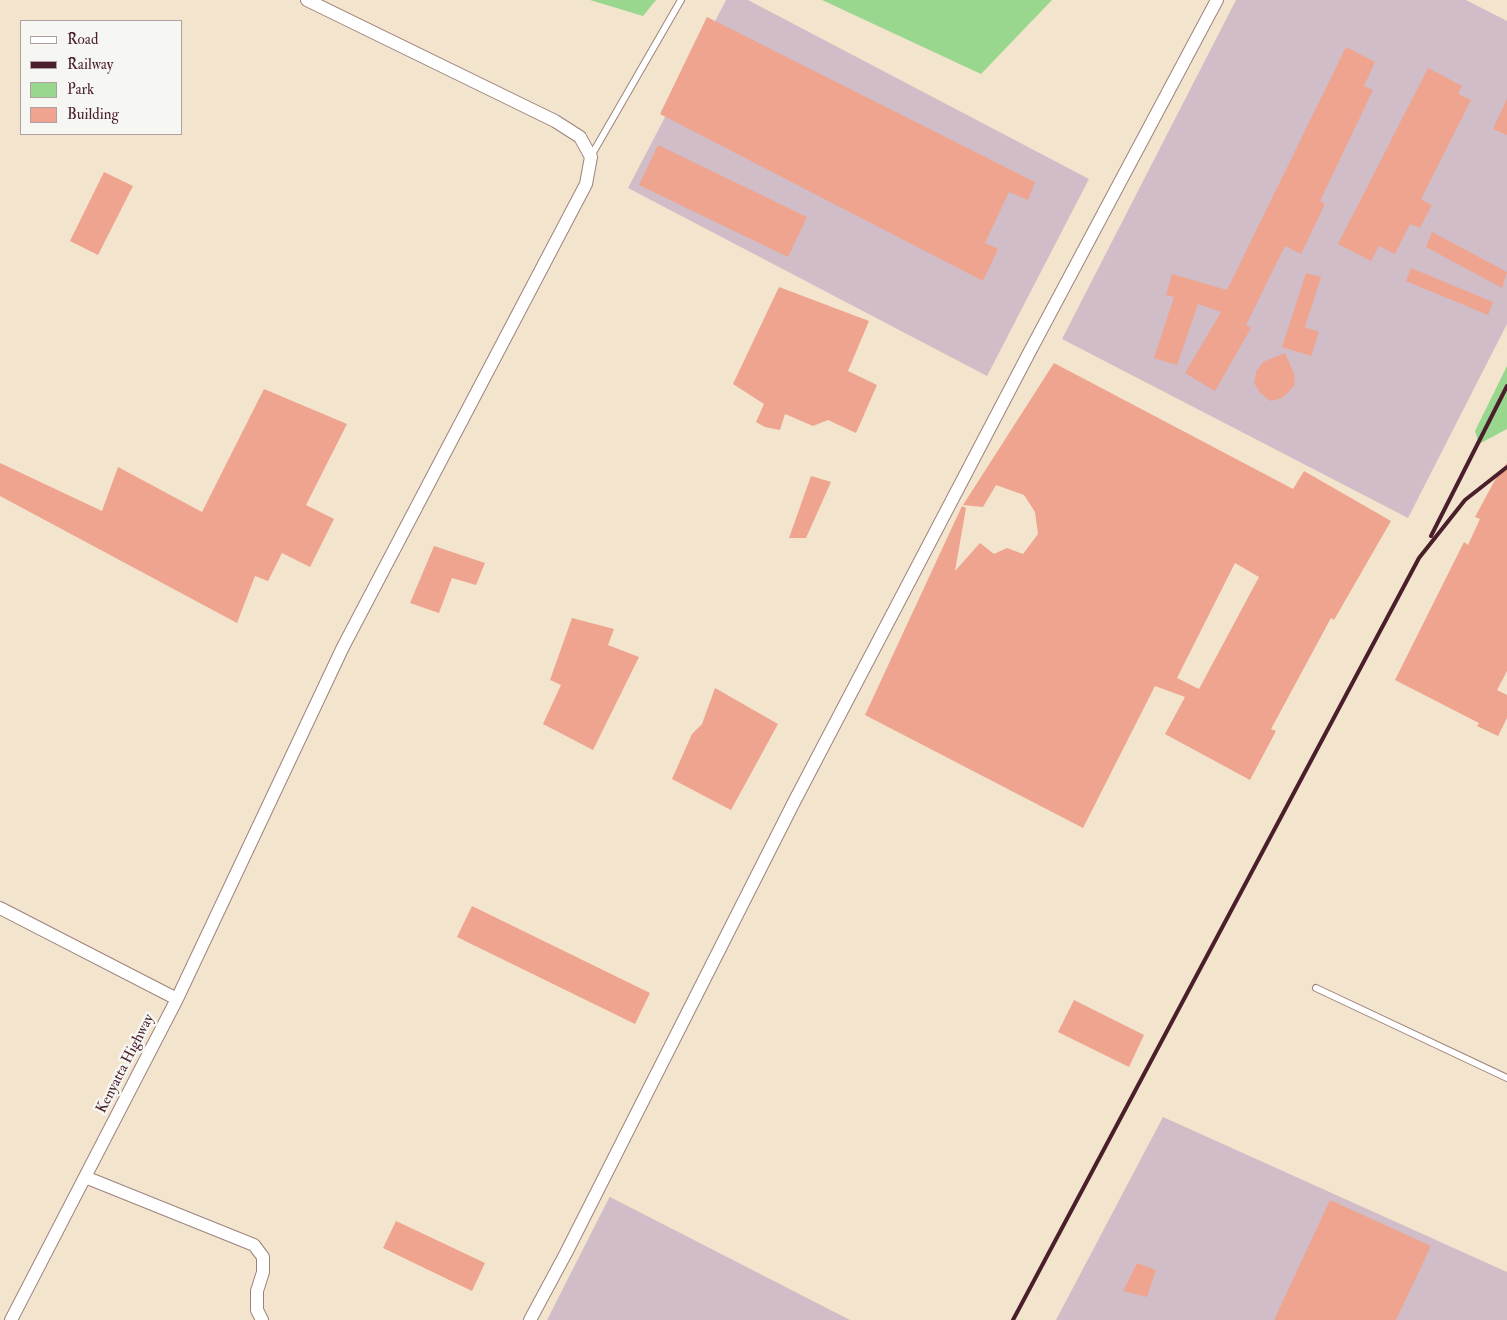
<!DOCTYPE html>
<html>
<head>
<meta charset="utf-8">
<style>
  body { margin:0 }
  #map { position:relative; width:1507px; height:1320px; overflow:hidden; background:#f3e4cd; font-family:"IM FELL Double Pica",serif }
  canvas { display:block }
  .legend { position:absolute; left:20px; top:20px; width:162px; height:115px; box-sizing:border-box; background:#f6f6f2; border:1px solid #b1a0a2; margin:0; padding:6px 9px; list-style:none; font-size:15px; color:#4a1f2b }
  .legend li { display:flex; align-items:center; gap:10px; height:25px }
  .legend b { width:25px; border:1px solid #b1a0a2 }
</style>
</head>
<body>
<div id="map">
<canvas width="1507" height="1320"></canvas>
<ul class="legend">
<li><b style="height:6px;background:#fff"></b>Road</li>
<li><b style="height:6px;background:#4a1f2b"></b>Railway</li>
<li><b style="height:14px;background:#98d78d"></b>Park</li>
<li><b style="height:14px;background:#eea48e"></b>Building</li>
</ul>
</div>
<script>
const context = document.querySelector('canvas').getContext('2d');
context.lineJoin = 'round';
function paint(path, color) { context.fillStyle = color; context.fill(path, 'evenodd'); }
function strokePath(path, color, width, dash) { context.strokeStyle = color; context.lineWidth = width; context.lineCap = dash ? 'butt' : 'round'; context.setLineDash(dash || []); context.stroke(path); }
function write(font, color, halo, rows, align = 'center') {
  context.font = font + ' "IM FELL Double Pica",serif'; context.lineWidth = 5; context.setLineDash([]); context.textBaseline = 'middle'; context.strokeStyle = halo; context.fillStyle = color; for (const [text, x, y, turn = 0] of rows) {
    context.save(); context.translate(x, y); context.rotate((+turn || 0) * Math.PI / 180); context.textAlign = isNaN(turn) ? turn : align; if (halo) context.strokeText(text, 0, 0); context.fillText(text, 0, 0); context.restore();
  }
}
const industrial = new Path2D(`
  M726 0H748L1089 179 987 376 628 188Z
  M1236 0H1466L1507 21V324L1408 518 1062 339Z
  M1163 1117 1507 1272V1320H1056Z
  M610 1196V1197L850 1320H547Z`);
const green = new Path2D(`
  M590 0H656L643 16Z
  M822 0H1052L981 74Z
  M1507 366V429L1479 444 1475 431Z`);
const building = new Path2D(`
  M707 17 1035 182 1028 200 1009 192 985 243 998 249 983 281 660 114Z
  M1346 47 1375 62 1364 86 1373 90 1320 201 1325 204 1301 254 1285 246 1246 325 1251 328 1215 391 1185 373 1221 312 1198 304 1177 365 1154 358 1174 297 1166 295 1172 274 1227 290Z
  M1428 68 1462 86 1458 94 1471 100 1421 199 1432 205 1420 228 1410 224 1395 254 1379 246 1371 261 1338 244Z
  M1507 99V135L1493 129Z
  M658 145 807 217 788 257 639 185Z
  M104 172 133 186 98 255 70 241Z
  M1432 232 1507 272 1502 288 1426 247Z
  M1411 268 1493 302 1488 315 1406 281Z
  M1306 273 1321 277 1305 327 1319 332 1311 356 1282 347Z
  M779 287 869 321 848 371 877 385 856 433 828 420 813 426 785 414 780 430 765 427 756 422 764 404 733 384Z
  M1285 353 1295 376 1294 386 1282 398 1271 401 1261 394 1254 383 1256 372 1263 362Z
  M1054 363 1293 489 1304 471 1391 521 1334 620 1331 618 1271 729 1276 731 1250 780 1165 734 1185 697 1155 686 1083 828 865 715 962 506 966 508 955 571 980 543 994 554 1007 548 1023 554 1038 534 1035 512 1024 495 996 485 983 507 963 505ZM1235 563 1259 577 1199 689 1177 678Z
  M264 389 347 424 306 505 334 519 310 567 282 553 268 581 255 576 237 623 0 496V463L102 511 118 467 202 512Z
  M1507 463V671L1497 690 1507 695V718L1498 736 1477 726 1479 723 1395 680 1464 542 1468 545 1480 519 1475 517 1495 480Z
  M811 476 831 482 806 538H789Z
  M434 546 485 563 476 585 452 578 439 613 410 603Z
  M572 618 614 629 608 645 639 657 593 750 543 724 561 685 550 680Z
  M715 688 778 724 731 810 672 779 692 734 702 724Z
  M472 906 650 993 635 1024 457 937Z
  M1074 1000 1144 1035 1129 1067 1058 1032Z
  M1330 1200 1431 1246 1396 1320H1274Z
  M396 1221 485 1263 472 1291 383 1248Z
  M1137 1263 1156 1270 1147 1297 1123 1291Z`);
const lane = new Path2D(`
  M591 156 681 0
  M1316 988 1507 1078`);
const street = new Path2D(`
  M0 908 177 999 11 1320
  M177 999 343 647 586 184 591 157 580 137 555 121 307 0
  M85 1177 254 1245 263 1257V1272L257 1291V1310L262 1320
  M530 1320 566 1253 794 802 1029 353 1217 0`);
const rail = new Path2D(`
  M1431 536 1507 386
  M1013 1320 1419 558 1465 500 1507 467`);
const streetNames = [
  ["Kenyatta Highway",126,1064,-63]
];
paint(industrial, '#d1bdc8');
paint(green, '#98d78d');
paint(building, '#eea48e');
strokePath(lane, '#9e827c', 8);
strokePath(street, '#9e827c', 14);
strokePath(lane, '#fff', 6);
strokePath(street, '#fff', 12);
strokePath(rail, '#4a1f2b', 4);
write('15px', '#4a1f2b', '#f6f6f2', streetNames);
</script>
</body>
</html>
